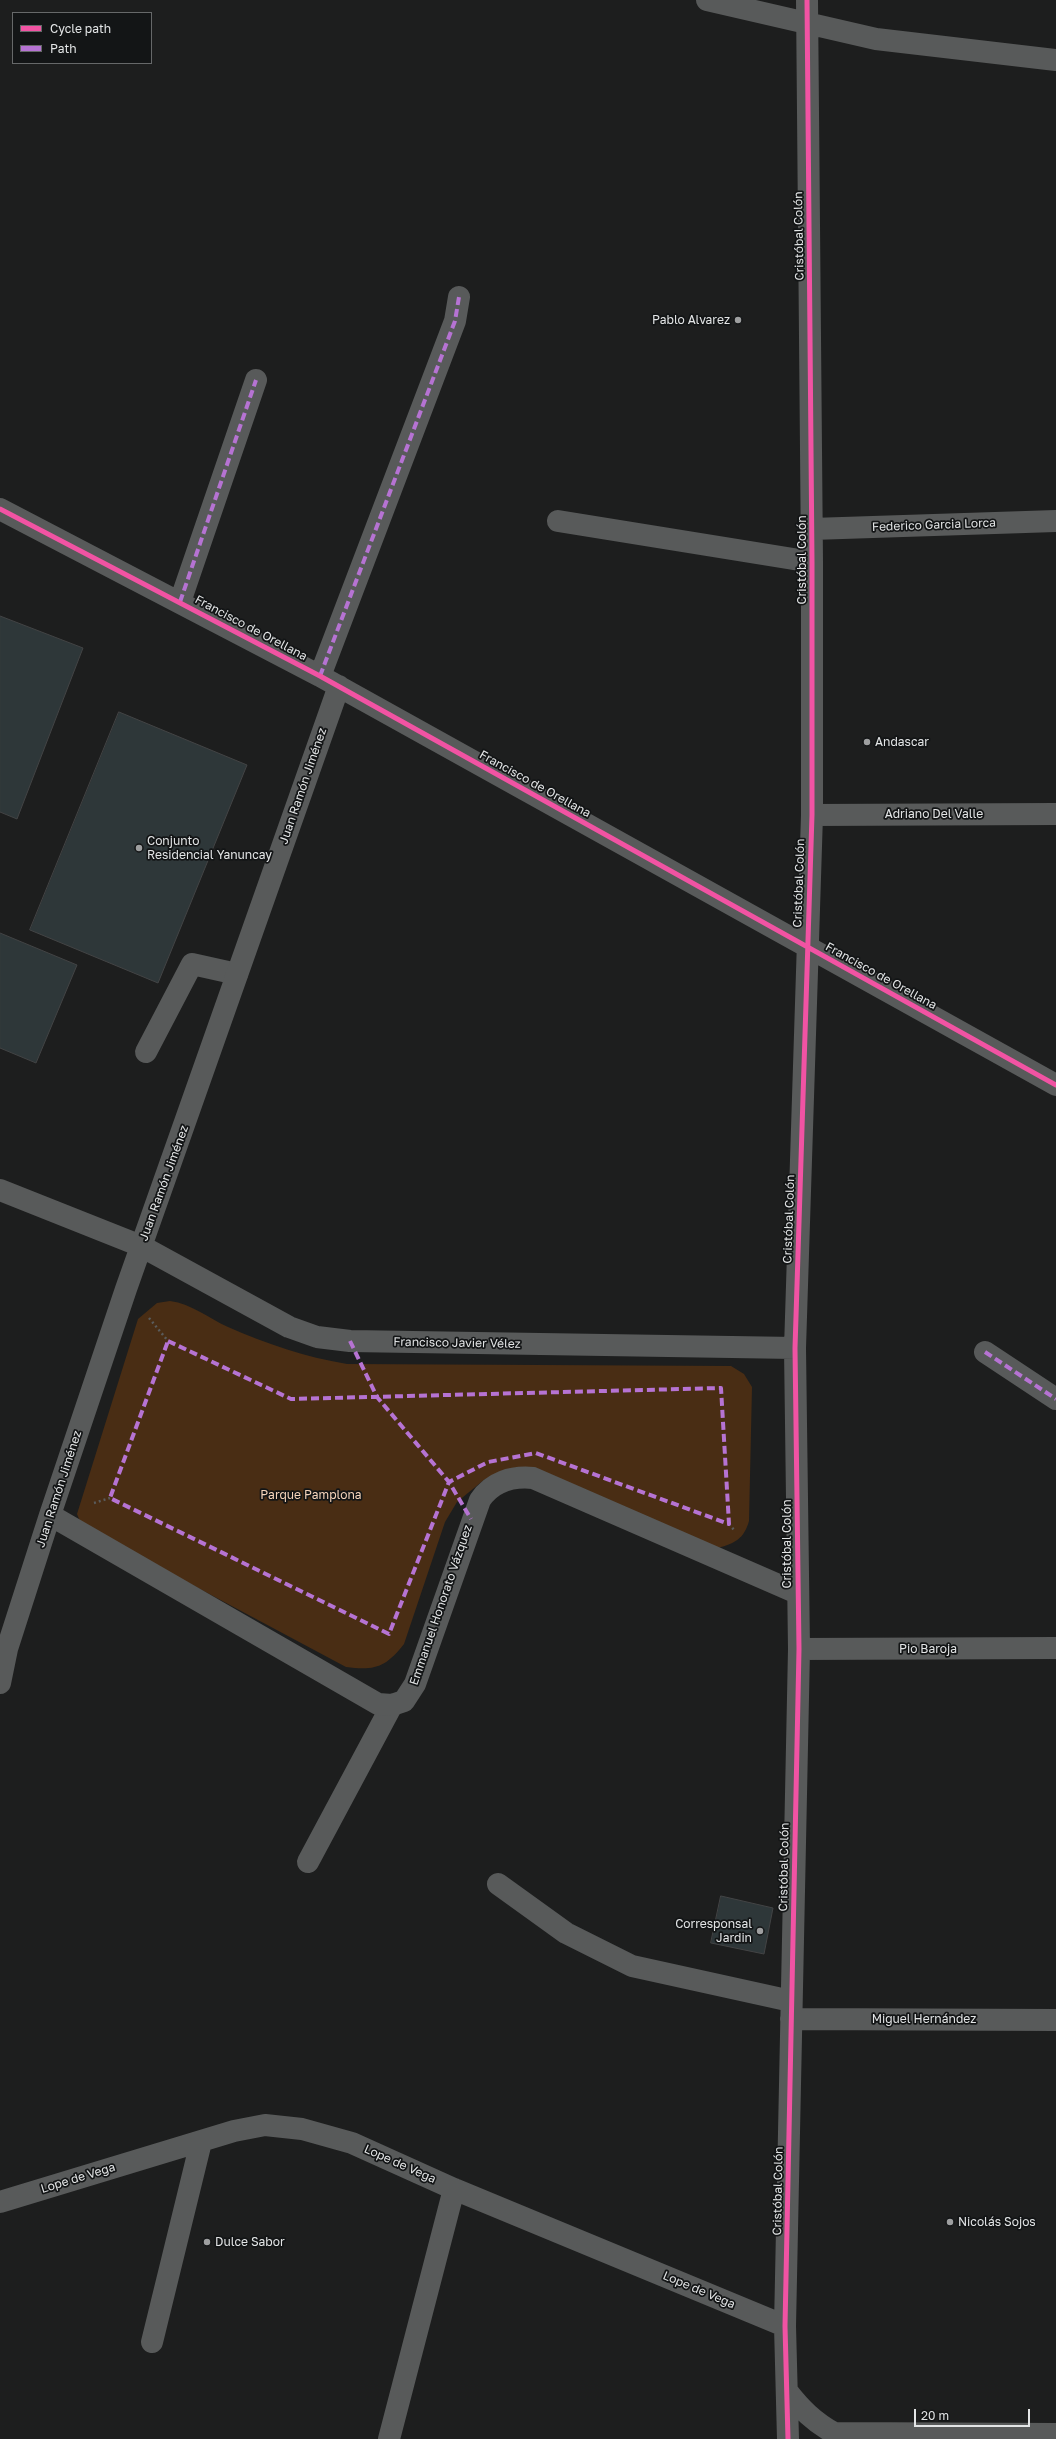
<!DOCTYPE html>
<html>
<head>
<meta charset="utf-8">
<style>
  body { margin:0 }
  #map { position:relative; width:1056px; height:2439px; overflow:hidden; background:#1d1e1e; font-family:"Golos Text",sans-serif }
  canvas { display:block }
  .legend { position:absolute; left:12px; top:12px; width:140px; height:52px; box-sizing:border-box; background:#131516; border:1px solid #666869; margin:0; padding:5px 7px; list-style:none; font-size:12px; color:#e3e5e6 }
  .legend li { display:flex; align-items:center; gap:8px; height:20px }
  .legend b { width:20px; border:1px solid #666869 }
  .scale { position:absolute; left:914px; top:2409px; width:116px; height:18px; box-sizing:border-box; border:2px solid #e3e5e6; border-top:0; padding-left:5px; font-size:12px; line-height:14px; white-space:nowrap; color:#e3e5e6; -webkit-text-stroke:3px #131516; paint-order:stroke }
</style>
</head>
<body>
<div id="map">
<canvas width="1056" height="2439"></canvas>
<ul class="legend">
<li><b style="height:5px;background:#f153a3"></b>Cycle path</li>
<li><b style="height:5px;background:#b673d3"></b>Path</li>
</ul>
<div class="scale">20 m</div>
</div>
<script>
const context = document.querySelector('canvas').getContext('2d');
context.lineJoin = 'round';
function paint(path, color) { context.fillStyle = color; context.fill(path, 'evenodd'); }
function strokePath(path, color, width, dash) { context.strokeStyle = color; context.lineWidth = width; context.lineCap = dash ? 'butt' : 'round'; context.setLineDash(dash || []); context.stroke(path); }
function write(font, color, halo, rows, align = 'center') {
  context.font = font + ' "Golos Text",sans-serif'; context.lineWidth = 3.5; context.setLineDash([]); context.textBaseline = 'middle'; context.strokeStyle = halo; context.fillStyle = color; for (const [text, x, y, turn = 0] of rows) {
    context.save(); context.translate(x, y); context.rotate((+turn || 0) * Math.PI / 180); context.textAlign = isNaN(turn) ? turn : align; if (halo) context.strokeText(text, 0, 0); context.fillText(text, 0, 0); context.restore();
  }
}
const green = new Path2D(`
  M170 1301C192 1304 208 1318 228 1327 267 1344 305 1357 347 1364L731 1366 744 1374 752 1387 749 1521C744 1539 735 1543 718 1548L549 1474 485 1479 457 1502 445 1522 404 1644C386 1667 375 1671 346 1667L82 1526 77 1514 138 1319 157 1303Z`);
const building = new Path2D(`
  M0 616 83 648 17 819 0 812Z
  M119 712 247 765 158 983 30 930Z
  M0 933 77 965 36 1063 0 1048Z
  M721 1896 773 1908 764 1954 711 1943Z`);
const path = new Path2D(`
  M149 1318 168 1341
  M94 1503 110 1498
  M729 1524 734 1530`);
const lane = new Path2D(`
  M146 1052 192 964 237 974
  M308 1862 392 1705`);
const street = new Path2D(`
  M707 0 876 39 1056 60
  M0 509 320 676 1056 1085
  M558 521 812 562
  M812 529 1056 521
  M180 602 256 380
  M320 676 455 321 459 297
  M812 815 1056 814
  M0 1190 141 1246 289 1327 317 1337 350 1341 795 1348
  M985 1352 1056 1399
  M50 1515 378 1704 392 1705 404 1701 415 1684 480 1500C492 1482 512 1476 533 1478L797 1593
  M799 1649 1056 1648
  M0 1683 7 1649 50 1515 126 1289 339 686
  M498 1884 566 1933 632 1966 791 2001
  M791 2019 1056 2020
  M0 2202 234 2131 265 2125 302 2129 352 2143 454 2189 785 2326
  M152 2342 201 2142
  M787 2391C801 2409 814 2422 834 2433L1056 2434
  M389 2439 454 2189
  M788 2439 785 2326 799 1649 795 1348 812 815V562L807 0`);
const quiet = new Path2D(`
  M180 602 256 380
  M320 676 455 321 459 297
  M168 1341 291 1399 721 1388 729 1524 536 1453 488 1462 449 1482 389 1634 110 1498Z
  M350 1341 377 1397 449 1482 471 1519
  M985 1352 1056 1399`);
const cycleway = new Path2D(`
  M0 509 320 676 1056 1085
  M788 2439 785 2326 799 1649 795 1348 812 815V562L807 0`);
const markers = [
  [738,320,4,"#9e9fa0"],
  [867,742,4,"#9e9fa0"],
  [139,848,4,"#9e9fa0"],
  [760,1931,4,"#9e9fa0"],
  [950,2222,4,"#9e9fa0"],
  [207,2242,4,"#9e9fa0"]
];
const streetNames = [
  ["Cristóbal Colón",799,236,-91],
  ["Federico Garcia Lorca",934,525,-2],
  ["Cristóbal Colón",802,560,-90],
  ["Francisco de Orellana",251,628,28],
  ["Francisco de Orellana",535,784,29],
  ["Juan Ramón Jiménez",303,786,-71],
  ["Adriano Del Valle",934,814],
  ["Cristóbal Colón",799,883,-88],
  ["Francisco de Orellana",881,976,29],
  ["Juan Ramón Jiménez",164,1183,-70],
  ["Cristóbal Colón",789,1219,-88],
  ["Francisco Javier Vélez",457,1343,1],
  ["Juan Ramón Jiménez",59,1489,-72],
  ["Cristóbal Colón",787,1544,-90],
  ["Emmanuel Honorato Vázquez",441,1605,-71],
  ["Pio Baroja",928,1649],
  ["Cristóbal Colón",784,1867,-89],
  ["Miguel Hernández",924,2019],
  ["Lope de Vega",400,2164,24],
  ["Lope de Vega",78,2178,-17],
  ["Cristóbal Colón",778,2191,-89],
  ["Lope de Vega",699,2290,23]
];
const poiNames = [
  ["Pablo Alvarez",730,320,"right"],
  ["Andascar",875,742],
  ["Conjunto",147,841],
  ["Residencial Yanuncay",147,855],
  ["Corresponsal",752,1924,"right"],
  ["Jardin",752,1938,"right"],
  ["Nicolás Sojos",958,2222],
  ["Dulce Sabor",215,2242]
];
const parkNames = [
  ["Parque Pamplona",311,1495]
];
paint(green, '#492d14');
paint(building, '#2e3739');
strokePath(building, '#434445', 1);
strokePath(path, '#5a5b5b', 2.5, [2, 3]);
strokePath(lane, '#585a5a', 22);
strokePath(street, '#585a5a', 22);
strokePath(quiet, '#b673d3', 4, [8, 4]);
strokePath(cycleway, '#f153a3', 5);
for (const [x, y, r, color] of markers) { const dot = new Path2D(); dot.arc(x, y, r, 0, 2 * Math.PI); context.fillStyle = color; context.fill(dot); strokePath(dot, '#131516', 1.5); }
write('12px', '#e3e5e6', '#131516', streetNames);
write('12px', '#e3e5e6', '#131516', poiNames, 'left');
write('12px', '#f5d4bb', '#131516', parkNames);
</script>
</body>
</html>
